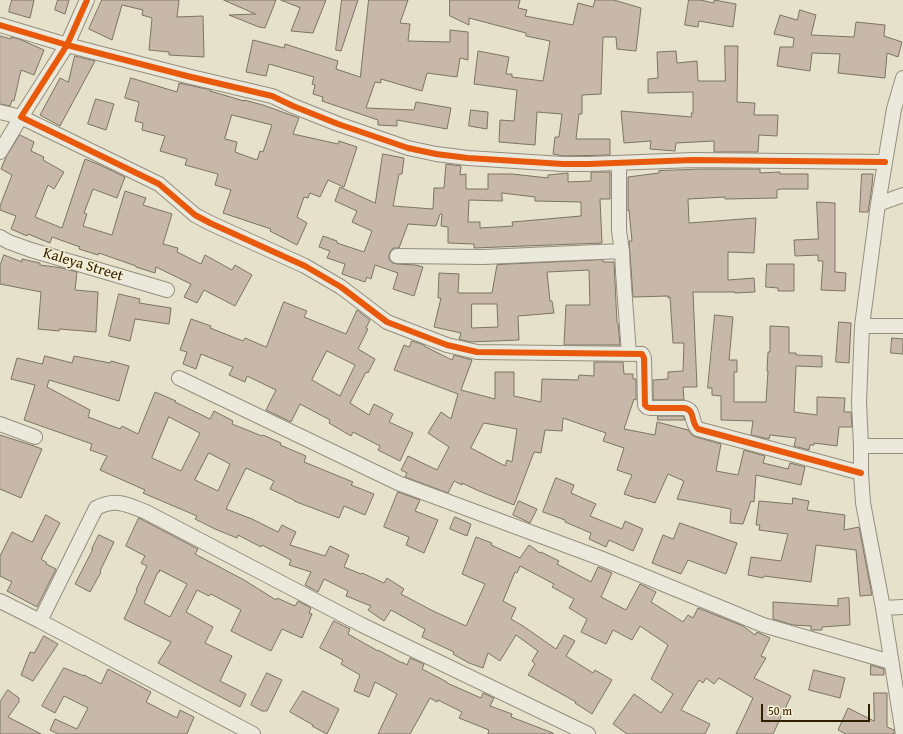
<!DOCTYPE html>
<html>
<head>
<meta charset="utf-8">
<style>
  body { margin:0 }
  #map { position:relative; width:903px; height:734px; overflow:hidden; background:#e6e1ca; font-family:"Gentium Book Plus",serif }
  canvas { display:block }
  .scale { position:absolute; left:761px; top:704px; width:109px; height:18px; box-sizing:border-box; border:2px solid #311e00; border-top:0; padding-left:5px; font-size:12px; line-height:14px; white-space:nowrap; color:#311e00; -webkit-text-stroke:3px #f7f0d4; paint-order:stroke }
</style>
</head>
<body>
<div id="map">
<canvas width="903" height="734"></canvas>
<div class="scale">50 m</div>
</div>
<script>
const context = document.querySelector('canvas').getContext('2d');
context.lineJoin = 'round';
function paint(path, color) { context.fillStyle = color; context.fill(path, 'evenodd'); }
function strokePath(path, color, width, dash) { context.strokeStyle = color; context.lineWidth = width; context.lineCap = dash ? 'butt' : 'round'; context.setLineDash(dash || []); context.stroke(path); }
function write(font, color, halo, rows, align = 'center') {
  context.font = font + ' "Gentium Book Plus",serif'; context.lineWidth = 3; context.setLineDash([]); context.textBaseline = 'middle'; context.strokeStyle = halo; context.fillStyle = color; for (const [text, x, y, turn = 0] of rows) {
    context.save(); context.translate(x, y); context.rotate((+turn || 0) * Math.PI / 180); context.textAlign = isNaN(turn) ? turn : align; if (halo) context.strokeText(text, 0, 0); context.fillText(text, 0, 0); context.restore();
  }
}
const building = new Path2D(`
  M12 0H34L30 18 9 12Z
  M58 0H69L65 14 55 10Z
  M102 0H179L177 17 203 16 204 57 169 55V52L149 50 152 18 142 15 143 10 122 5 112 40 89 29Z
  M224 0H276L265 28 259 27 229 15 255 14Z
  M281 0H326L313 33 291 31 300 8Z
  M342 0H358L341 51 336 50Z
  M369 0H408L400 23 410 24 408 41 450 42V30L468 32V60L460 58 457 77 427 73 422 91 381 79V83L375 82 366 108 414 110 416 102 451 108 447 129 397 120V126L378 125V120L322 101 323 97 313 94 315 85 312 84 314 77 269 64 266 76 246 72 253 40 284 48 285 44 338 61 336 69 360 77Z
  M450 0H520L518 8 527 10 525 16 573 25 578 3 593 7 595 0H614L641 8 636 51 617 49 616 37H603L601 94 582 95V114H579L576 139H610V155L563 156 553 154 555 137H559L562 114 537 112 535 145 499 142 500 120 514 121 517 90 474 84 478 51 509 57 506 74H512V77L543 81 550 41 526 36V33L469 18V25L450 16Z
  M689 0H700L714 3V0L736 4 733 27 699 21 698 27 685 25Z
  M800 10 816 15 811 35 854 37 856 22 885 25 884 36 902 42 898 57 887 53 885 78 838 73 840 54 812 53 810 71 777 66 780 47H793L794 38 774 34 780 15 797 20Z
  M0 36 11 39V37L19 39 44 50 34 75 21 70 14 101 12 100 10 106 0 104Z
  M725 46H738L737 102 755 103 754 115H778L777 136 759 135 758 152H714V141L676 143 675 151 650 149 651 141 624 143 621 111 692 117 691 113H693V92L648 93V79L658 78 657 52 676 51 677 63 697 61 698 81H725Z
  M75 56 95 61 60 126 40 115 60 78 68 82Z
  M131 78 177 92 179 83 211 90 210 91 244 101V100L263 105 299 118 293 134 338 144 339 141 357 147 344 187 328 180 320 197 310 193 308 198 304 197 297 217 307 223 297 245 270 231 271 229 223 213 231 190 215 185 218 174 185 165 187 159 160 151 165 136 142 130 143 123 135 121 139 102 125 98ZM232 115 272 125 263 152 260 151 257 160 235 152 237 142 225 139Z
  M96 99 114 104 106 130 88 124Z
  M471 110 488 112 487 129 469 126Z
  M20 135 34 142 31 151 44 157 43 160 64 172 54 189 48 185 35 217 62 228 85 159 100 165 125 177 117 198 93 189 84 213 87 214 83 226 112 235 125 191 146 198 143 205 172 214 163 244 178 248 177 252 201 264 205 255 232 270 235 265 252 275 235 306 204 290 197 303 184 297 191 284 156 267 155 273 136 267V266L99 253 98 255 79 249 80 247 52 237 50 243 28 234 27 236 11 229 16 216 0 210V206L12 175 1 169 6 157Z
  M383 154 404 158 402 174H399L393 206 433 209 434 188H444L446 164 461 166 460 175 466 174V189H488V174H512L548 178V175L568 173V182L591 181V172H610V199H600L602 243 474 248V244L448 243V227L441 226 442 214H440L436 226 408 224 399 248H393L390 252 389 256V260L393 263 397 264 415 265 423 267 414 296 393 289 398 273 375 265 371 279 367 277 365 282 342 274 345 264 327 258 330 251 319 247 323 236 337 241V243L364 252 372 231 352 222 357 211 335 201 340 187 375 203ZM502 193 535 197V201L581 202V216L512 222 513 226 480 228V222H468L469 200 502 201Z
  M701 169H760V173L780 172V174H808V189H781L777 190V198L725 199V197L688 199 689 223 756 218 754 253 728 252V280L754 278 755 292 735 293V292H693L697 387H683L684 400H653V380L668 379V372L683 371 684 343H673L670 297 668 298V296L633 297 629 241H632L629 210 628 211V177L659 173V171Z
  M862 174H873L872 186 868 212H860Z
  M817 202 835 203V272L846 273 845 291 821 290 823 261H818V255L795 256 794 240 818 239Z
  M4 255 22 262V259L40 263V265L62 268 77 272 75 290 98 292 96 332 59 329V331L38 329 41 292 0 284V266Z
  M603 260V262H614L617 323H618L620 345H564L566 305H590L589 270 547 272 550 301H552L554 313 518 316 519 340 470 342 459 339 461 333 434 327 441 298H438L439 273 459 274 458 293H492L497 265ZM472 304H497L498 327 472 328Z
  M767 264H794V291H778V288L766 287Z
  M119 294 140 299 139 303 171 308 169 324 135 319 130 341 109 336Z
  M284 302 307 311 304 317 346 334 357 310 370 320 366 328 368 329 358 349 375 359 368 373 366 372 350 403 369 415 374 404 393 414 389 422 413 433 400 461 378 450 380 446 353 432 351 436 329 423 330 420 300 404 291 422 266 410 276 390 247 376 245 382 229 375 233 367 201 354 196 369 183 364 187 352 180 350 191 319 211 326 210 328 243 341 245 338 266 347ZM327 351 355 365 340 396 312 380Z
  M715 315 733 317 729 360H737V372H734V402H766L768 371H767L768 352H770V326L789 327V353H796V355L822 356V367L796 366 794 412 817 415V397L845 398 844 412H851L852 427H839L837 446 814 443V445H810L809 450 794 446 796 438 770 435 769 439 751 435 753 421 721 420V396L712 395V388H708Z
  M839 322 851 323 849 363 836 362Z
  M892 338 903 339V354L891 353Z
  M412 341 424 345V346L452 360 454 355 472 360 461 390 495 399V372H514V396L541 402 542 379 578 380 579 375 594 376V362H623L624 374H633V379H636V400L634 399 624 429 655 435 657 422 688 430 692 435 696 437 721 444 716 471 738 475 744 450 765 456 763 463 788 469 790 463 805 467 801 485 756 475 754 502 751 501 743 524 730 523 731 509 677 499 684 481 668 474 655 503 640 498 639 499 624 494 632 475 617 470 624 448 603 441 606 433 563 418 562 431 545 430 541 453 534 452 514 505 479 491 462 483V485L454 481 448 493 405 477 407 473 401 470 408 456 437 470 449 447 428 433 441 412 451 419 458 394 394 370 404 345 409 347ZM484 423 517 429 512 462 507 460 505 466 471 448Z
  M45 356 72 363 74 356 110 363 111 361 129 366 119 401 49 380 47 387 90 410 88 417 120 429 122 426 138 434 155 392 176 401 175 402 210 419 214 411 233 421 232 424 262 436 263 435 281 443 280 445 306 456 304 462 353 482 351 485 374 494 365 515 344 506 339 518 294 501V500L270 489 274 481 246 468 226 509 252 519 278 532 282 525 296 532 290 545 325 556 330 546 349 555 344 567 361 574 362 573 384 583 387 578 404 589 401 594 433 611 466 626 485 584 462 574 476 537 492 543 491 545 520 558 529 545 540 553 541 552 559 561 557 564 591 582 598 567 612 573 601 597 626 610 640 584 656 592 651 602 683 622 688 615 693 618 698 608 743 626 755 635 757 632 770 638 761 656 766 658 754 678 791 696 773 734H736L753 698 719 678 714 684 706 678 703 683 699 680 681 710 710 724 705 734H627L613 724 634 694 661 713 673 694 651 679 668 645 640 626 632 640 613 630 606 644 581 632 587 619 569 608 574 599 552 587 554 584 520 566 517 573 515 572 503 601 516 608 511 619 523 626 556 649 564 635 575 641 566 656 593 673 595 670 612 680 592 714 575 703 576 702 528 675 535 664 532 661 538 651 516 635 500 661 488 653 483 668 469 663 453 654 454 652 422 637 425 629 391 610 384 621 368 610 371 606 346 596 348 591 324 579 318 592 305 585 311 572 289 565 291 560 262 545 261 547 238 535 237 538 215 529 195 519 197 516 143 493 145 490 100 470 107 456 90 450 92 444 24 420 35 385 11 379 17 358 42 364ZM169 417 200 433 181 471 152 458ZM209 453 230 464 218 491 195 480Z
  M658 416H683L685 420H658Z
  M0 435 31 445 42 449 21 498 0 489Z
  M556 478 574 485 571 493 596 504 590 516 622 529 625 521 643 529 633 551 609 540 606 547 589 539 591 533 565 522V520L543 512Z
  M398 492 420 500 415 511 438 520 424 553 406 545 409 537 384 527Z
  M793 498 809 501 807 510 845 515 844 530 859 527 872 595 860 596 856 550 816 545 811 582 764 576 763 578 748 575 751 557 781 561 788 534 759 530 760 525H756L759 501 792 504Z
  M519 501 537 509 530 523 513 515Z
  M46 515 60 523 41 559 47 563 46 564 56 569 37 607 7 591 12 582 0 576V556L12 532 32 542Z
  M455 517 471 524 467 536 450 529Z
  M139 518 198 549 195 554 244 580 276 600 277 598 295 606 298 601 311 608 309 613 312 614 302 638 282 629 271 651 231 631 241 610 211 594 209 596 197 590 186 612 213 627 205 643 232 656 220 681 246 694 240 707 202 687 158 663 171 642 124 619 137 591 136 590 147 566 141 563 145 556 126 546ZM160 570 187 584 170 617 144 603 158 572H159Z
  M680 523 737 543 726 574 688 560 681 574 652 563 663 535 673 539Z
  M99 535 114 542 100 571 101 572 90 592 75 584 93 549H92Z
  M849 598 850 625 822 627V630H811V626L793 625 773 619V602L838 606V599Z
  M334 621 350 629 348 634 378 651V650L402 663V662L407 665 410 658 424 664 422 669 447 682V683L481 698 483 693 494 698 490 706 512 714 511 717 553 733V734H488L489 730 459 718 462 712 438 700 437 702 430 698 410 734H378L397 694 375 682 369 697 354 691 360 675 341 664 343 660 320 648Z
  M44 636 58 644 33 681 21 675 30 652 34 653Z
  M871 665 884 669V675H871Z
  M64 668 84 676V675L101 684 108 669 127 679 151 692 146 702 177 718 180 710 194 717 187 734H58L50 730 55 719 77 729 88 708 64 696 55 713 42 706Z
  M814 670 845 678 840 698 809 690Z
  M267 673 282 680 267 711H262L251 705Z
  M8 690 19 698V702L8 717 41 734H0V702Z
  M303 691 339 709 327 734 312 726 313 725 290 712Z
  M874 693H887V727L894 730V734H846L838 730 848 708 874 721Z`);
const minor = new Path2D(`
  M87 0 67 45 21 117 159 184 195 215 210 223 305 266 341 287 387 322 447 345 477 352 642 354 644 358 645 405 647 407 650 408H684C696 410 690 422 698 429L861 473
  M0 25 67 45 187 76 272 96 293 106 338 124 408 148 436 154 468 158 563 164H589L693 160 885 162
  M903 78 894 109 878 204 862 326 859 402 861 446V473L863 503 883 608 903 734
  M0 112 21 117 0 152
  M619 163V231L622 251 623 272 629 354
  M878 204 903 195
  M0 237 9 242 31 250 167 290
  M397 256 483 257 622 251
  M862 326H903
  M179 378 398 483 600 558 763 625 891 662
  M0 424 35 437
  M861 446H903
  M0 601 40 621 253 734
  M883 608 903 607
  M40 621 96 508C116 498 126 504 146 512L362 625 588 734`);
const cycleway = new Path2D(`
  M87 0 67 45 21 117 159 184 195 215 210 223 305 266 341 287 387 322 447 345 477 352 642 354 644 358 645 405 647 407 650 408H684C696 410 690 422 698 429L861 473
  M0 25 67 45 187 76 272 96 293 106 338 124 408 148 436 154 468 158 563 164H589L693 160 885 162`);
const streetNames = [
  ["Kaleya Street",83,265,17]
];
paint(building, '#c7b8a9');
strokePath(building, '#7a7464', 1);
strokePath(minor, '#948e7e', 16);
strokePath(minor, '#ebe8dc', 14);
strokePath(cycleway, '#e8590c', 6);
write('15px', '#311e00', '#f7f0d4', streetNames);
</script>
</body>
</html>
